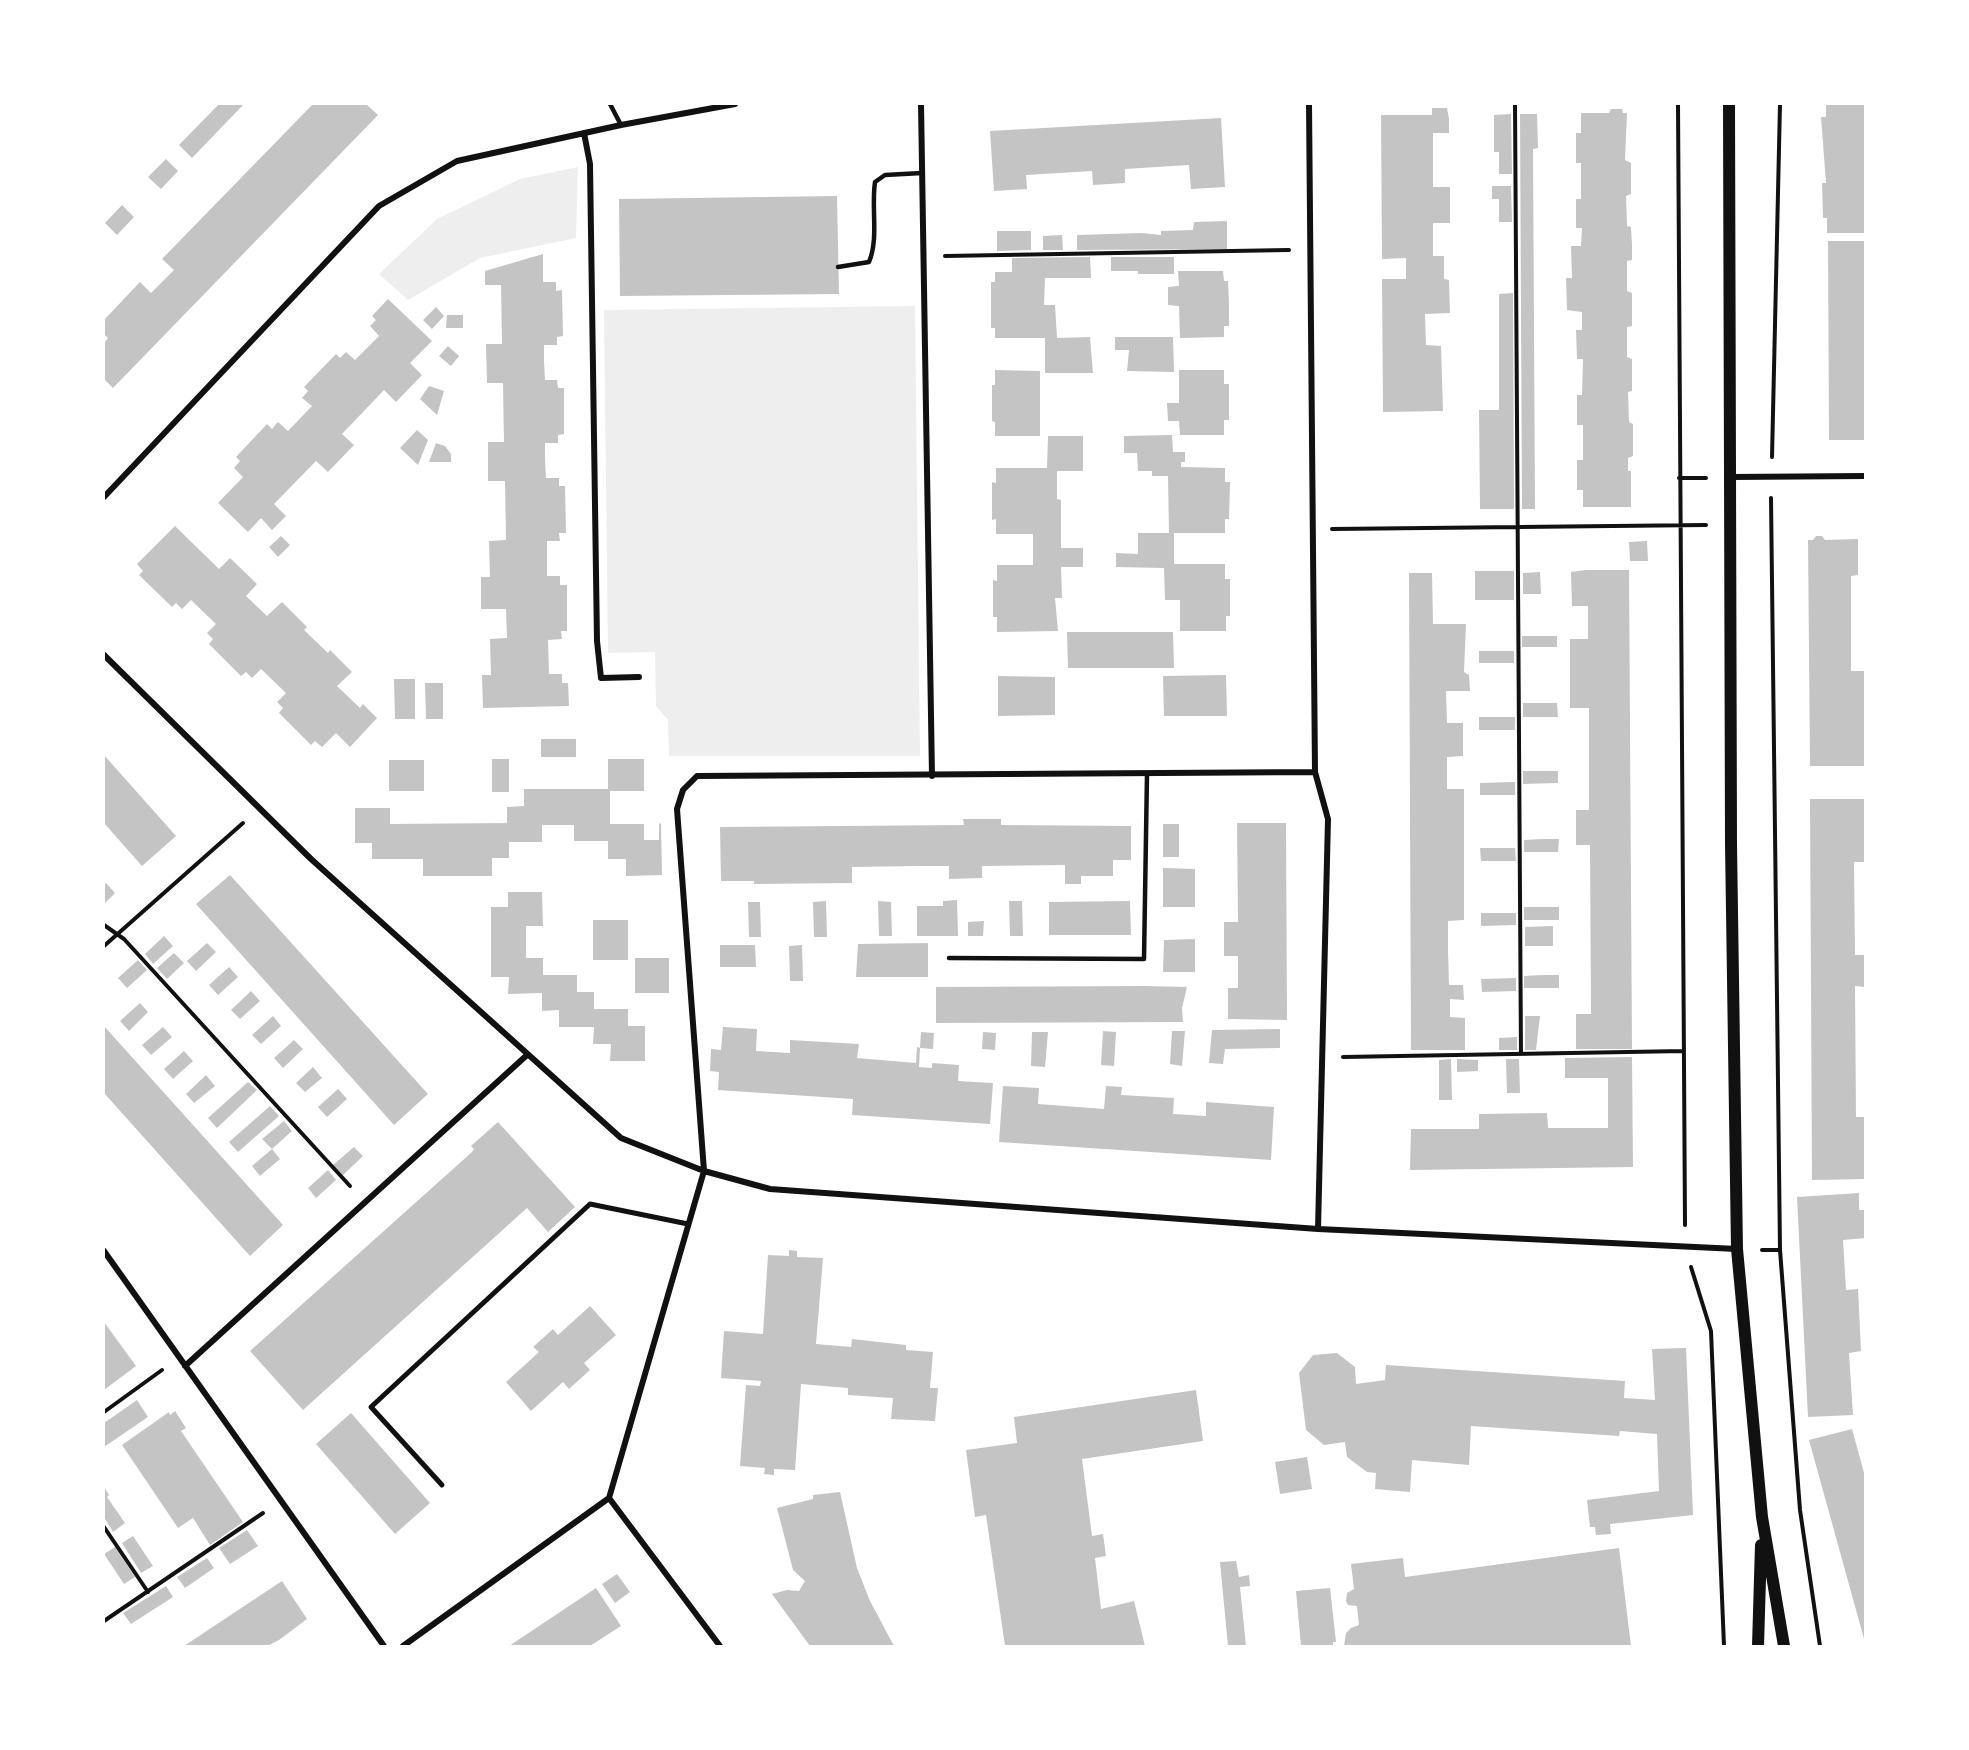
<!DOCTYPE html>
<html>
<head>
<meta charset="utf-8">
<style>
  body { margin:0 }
  #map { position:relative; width:1969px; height:1750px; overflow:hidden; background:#fff; font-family:"Sofia Sans Condensed",sans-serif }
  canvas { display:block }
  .frame { position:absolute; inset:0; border:105px solid #fff; pointer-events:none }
</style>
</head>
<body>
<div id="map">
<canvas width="1969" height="1750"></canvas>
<div class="frame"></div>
</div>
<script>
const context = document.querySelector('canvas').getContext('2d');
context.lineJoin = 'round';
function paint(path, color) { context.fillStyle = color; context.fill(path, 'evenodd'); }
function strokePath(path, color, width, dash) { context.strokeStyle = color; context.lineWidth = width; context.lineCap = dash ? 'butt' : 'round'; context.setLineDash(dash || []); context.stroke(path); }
const green = new Path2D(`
  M578 167 576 238 480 258 408 300 379 274 437 219 520 179Z
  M915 306 920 756H669L668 720 656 706 655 652 608 653 604 310Z`);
const building = new Path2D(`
  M219 104H244L192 158 179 145Z
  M313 104H366L378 115 113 388 104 379V343L108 338 104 334V320L140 282 151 293 174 270 162 259Z
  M1826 104H1866V233H1827V218H1823L1822 183H1826L1821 117H1826Z
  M1432 108H1447L1449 119V133H1433V187H1450V223H1433V256H1444V279L1449 280 1450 313 1425 314 1426 345 1441 346 1443 411 1383 412 1382 279H1406V258L1382 259 1381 115H1432Z
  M1611 109H1622L1623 113H1627L1625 160 1631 163V194L1626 196 1627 226 1631 227 1632 245V260L1627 261V291L1632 293V326L1627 327V357L1632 359V391L1628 392 1629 422 1633 424V456L1628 458V471H1631V507H1583V490H1577V460H1583V425H1577V395H1582L1583 359H1577L1576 330H1582V312L1567 310 1566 278H1572L1571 246H1581L1582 228H1576V199H1581V163H1576V133H1581V113H1609Z
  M1511 114 1512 174H1499V152H1494V115Z
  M1520 114H1537L1538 148 1533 149 1535 509H1522Z
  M1221 118 1225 187 1191 189 1189 165 1125 169V183L1093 185 1092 171 1026 175 1027 189 994 191 990 131Z
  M166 159 178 171 161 189 148 177Z
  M1492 186H1511L1512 222H1499V199H1492Z
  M837 196 839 294 620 296 619 199Z
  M122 205 134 217 117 235 105 223Z
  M1227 221V249L1077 250V235L1142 233 1161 235V231L1193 230 1194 222Z
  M997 231H1031V250L997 251Z
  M1062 235 1063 250H1043V236Z
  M1828 241H1866V440H1829Z
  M543 254V282H556V291L562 290 563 336 557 337V345H544V362L545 380H557L558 388H564V434L558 435V443H545V460L546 478H559V486H565L566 533H559L560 541H547V576H560V585H567V631H561L562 639 548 640 549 674H562V683H568L569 706 483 708 482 675H491L490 639 507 638 506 609H481V577H490L489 541 506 540 505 481H488V442H504L503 383H487L486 344H502L501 285H485V271Z
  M1090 257 1091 278H1045L1044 305H1055L1057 338 1090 337 1093 373H1045V338H995V328H991V282H995V272H1012V258Z
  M1111 257H1174V274H1138V271H1111Z
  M1178 271H1223L1224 281H1228L1229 304V326H1224V337L1180 338 1179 306 1168 305V287L1179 286Z
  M1513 293 1514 509H1480L1479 410H1499V294Z
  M388 299 432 341 410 363 422 375 396 402 384 390 342 434 354 445 328 472 316 461 274 504 286 516 272 530 261 518 248 532 218 503 243 477 234 468 240 461 236 457 267 424 272 429 278 422 288 431 312 406 302 398 308 391 304 387 336 354 340 358 346 352 355 360 379 336 370 326 376 320 372 316Z
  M436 307 444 316 432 329 423 320Z
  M447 315H463V328H446Z
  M1115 337H1173L1174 372 1127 371 1129 350H1115Z
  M448 346 459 356 451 366 439 356Z
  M995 370 1040 371V436H995V422L992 421V385H995Z
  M1179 370H1224V384H1229V420H1224V435H1180L1179 421H1168L1167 403H1179Z
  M429 386 444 391 437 415 420 399Z
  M417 430 428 440 418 465 400 448Z
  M1172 435 1173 452H1185V462H1181V467L1225 468V482H1230L1229 519H1225V533H1174V564H1225V579H1230V616H1226V631H1180V600H1165L1164 568 1116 567V553L1138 554V533H1169L1168 476H1152V471H1138L1137 453H1124V436Z
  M1048 436H1083V471H1057V499L1061 500V548H1083V567H1061L1062 598H1055L1058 631 997 632V617H993V580L997 581V565H1033V534H996V519L992 520V482L996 483V468H1047Z
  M436 443 445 446 451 454V462H429Z
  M175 526 219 569 230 558 257 584 246 596 267 616 282 602 307 627 304 630 328 653 330 650 352 672 337 686 360 708 363 704 377 718 350 747 336 733 322 747 315 741 311 745 279 713 283 708 277 702 286 693 261 669 252 678 246 672 241 676 209 644 213 639 207 633 216 624 191 600 182 609 176 603 172 607 139 575 143 571 137 564Z
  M281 536 290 545 278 557 269 547Z
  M1816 536H1822L1825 540 1858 539V575L1851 576V671H1866V766H1810L1808 540H1813Z
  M1647 541 1648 561H1630L1629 542Z
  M1586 570H1629L1632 1049H1576V1014H1591L1590 845H1576V810H1589V708H1570V639H1588V606H1572L1571 572Z
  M1475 571H1514V600H1475Z
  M1540 572 1541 594H1523V573Z
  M1409 573H1432L1433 624H1466L1464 672 1469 675 1470 691H1446L1447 723H1463V756L1447 757V789H1464V920L1448 921V951L1449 985H1463L1464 1000 1450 999V1017L1465 1018V1050H1411Z
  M1067 632H1173L1174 668H1068Z
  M1522 636H1557V647H1522Z
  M1479 651H1514V663H1479Z
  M1226 675 1227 716H1164L1163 676Z
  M998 676 1055 677V715L998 716Z
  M394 679H415V719H395Z
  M425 683H443V719H426Z
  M1523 703H1557L1558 717H1523Z
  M1479 717H1515V730H1479Z
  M541 739H576V757H541Z
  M104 755 176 836 142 866 104 823Z
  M492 759H509V792H492Z
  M608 759H644V791H610V824H644V840H659V823L661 824 662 875 626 876V859H608V841H574V825H542V842H509V858H492V876H423V859H372V843H355V808H390V824L507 823V807L524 806V789H608Z
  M389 760H424V791H389Z
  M1523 771H1558V783L1523 784Z
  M1515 782V795H1480V783Z
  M1810 799H1866V862H1854L1855 955H1866V987L1855 986 1856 1117H1866V1179L1812 1180Z
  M963 819H1001V825L1131 826V860H1113V876H1081V884H1065V865L982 866V878L949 879V866H918L852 867V883L754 884V881H721L720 827 964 825Z
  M1237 823H1286L1287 1020 1228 1019V988H1238V956H1224V922H1238Z
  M1163 824H1179V857H1163Z
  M1541 839H1559L1558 852H1524V840Z
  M1480 848H1515L1516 861H1481Z
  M1163 868 1195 869V907H1163Z
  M230 875 428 1094 394 1125 196 904Z
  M106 883 115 893 104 904V886Z
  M508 892H542L543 926H526V958H543V975H577V992H594V1009H628V1026H645V1061H610L611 1044H593L594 1027H559V1010L542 1011V993L508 994 509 977H491V907H508Z
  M957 900 958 936H917V906H943V901Z
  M826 901 827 937H814L813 902Z
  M878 901 891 902 892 936H879Z
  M1009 901H1022L1023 936H1010Z
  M1130 901 1131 935H1049V902Z
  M748 902H760L761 937H749Z
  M1524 907H1559V920H1524Z
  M1481 913H1516V925L1481 926Z
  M593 920H628V960H593Z
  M984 921 983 936H968V922Z
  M1553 926V946H1525V927Z
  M164 936 173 946 153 964 145 954Z
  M1195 939V972H1163L1164 940Z
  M207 943 216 952 196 971 187 961Z
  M928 943V977H856L858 944Z
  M720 945H755L756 967H720Z
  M802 945 803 981H790L789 946Z
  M174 953 184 963 167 979 157 968Z
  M635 958H669V993H635Z
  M138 960 147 970 127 988 118 978Z
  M229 967 238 977 218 995 209 985Z
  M1542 975H1559V988H1524V976Z
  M1516 978V991L1482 992 1481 979Z
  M1143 986 1187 987 1182 1008 1183 1022 936 1023V987Z
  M251 991 260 1001 240 1019 231 1010Z
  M140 1003 148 1012 129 1031 120 1021Z
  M273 1016 281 1026 261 1044 252 1035Z
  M1525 1016H1540L1536 1050H1525Z
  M104 1026 283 1225 250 1256 104 1093Z
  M163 1027 172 1037 151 1055 142 1045Z
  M723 1027 757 1029 756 1051 790 1053V1040L824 1042 859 1044 857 1058 916 1063 917 1047 920 1048 919 1067 932 1068V1063L959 1065 958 1081 993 1083 990 1124 852 1115 853 1099 718 1090 719 1072 710 1071 711 1049 721 1050Z
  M1280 1029V1048L1225 1049 1223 1064 1209 1063 1212 1030Z
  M1103 1031 1116 1032 1114 1066 1101 1065Z
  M1172 1031H1185L1182 1066 1170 1064Z
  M921 1032 934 1033 933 1049 920 1048Z
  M983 1032 996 1033 995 1050 982 1049Z
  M1032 1032H1048L1045 1067 1031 1066Z
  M1517 1037V1050H1499V1038Z
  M294 1040 303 1049 283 1068 274 1058Z
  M184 1051 193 1061 173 1079 164 1069Z
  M1632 1057 1633 1167 1410 1170 1411 1129H1479V1114L1547 1113 1548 1128H1608V1078H1565V1058Z
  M1451 1059 1452 1100H1439V1060Z
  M1457 1059 1478 1060V1071L1457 1072Z
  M1506 1059H1519L1520 1093H1507Z
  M313 1067 322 1078 305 1092 296 1083Z
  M206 1075 215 1086 194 1103 186 1094Z
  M248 1082 257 1090 217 1128 208 1118Z
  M1003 1086 1039 1088 1038 1104 1104 1109 1106 1086 1122 1087 1121 1095 1174 1098 1173 1114 1206 1116V1102L1274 1107 1271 1160 999 1142Z
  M338 1089 347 1099 327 1117 318 1107Z
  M270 1106 279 1116 238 1152 229 1142Z
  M284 1121 292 1131 272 1149 262 1139Z
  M498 1122 575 1207 548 1232 527 1208 303 1410 250 1351 472 1152 474 1149 471 1146Z
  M354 1147 363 1156 343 1175 333 1165Z
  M272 1149 280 1159 260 1176 252 1166Z
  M328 1170 336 1180 316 1198 308 1188Z
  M1859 1193V1210H1866V1238L1843 1240 1846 1290 1858 1289 1861 1351 1849 1353 1853 1415 1808 1417 1797 1197Z
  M789 1250 797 1251V1257L823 1258 816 1344 851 1347 852 1339 906 1345V1350L933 1352 930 1388H938L935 1421 891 1419 893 1398 848 1395V1388L801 1384 795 1470 774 1469V1475L764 1474 765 1468 740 1466 746 1385 760 1386 761 1381 721 1378 724 1331 763 1334 768 1255 789 1256Z
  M590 1306 616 1335 584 1363 590 1370 569 1389 563 1382 531 1411 506 1382 539 1352 533 1347 553 1329 558 1335Z
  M104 1322 136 1366 104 1390Z
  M1686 1348 1693 1515 1610 1524 1611 1534 1596 1535 1595 1527H1590L1587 1500 1659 1491 1657 1434 1620 1431 1619 1436 1471 1426 1469 1465 1412 1460 1410 1492 1375 1489 1376 1473 1367 1472 1347 1457 1345 1442 1324 1445 1306 1430 1299 1373 1313 1355 1337 1353 1355 1367 1356 1384 1385 1380 1386 1365 1625 1381 1624 1398 1655 1400 1652 1349Z
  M1196 1390 1203 1441 1082 1459 1092 1536 1103 1534 1106 1556 1095 1558 1101 1609 1134 1601 1145 1646H1005L986 1515 975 1517 966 1450 1017 1443 1014 1417Z
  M137 1400 148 1417 104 1447V1423Z
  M175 1411 186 1428 181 1431 243 1522 210 1545 193 1518 178 1528 122 1445 169 1412 170 1415Z
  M351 1413 430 1503 395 1534 316 1444Z
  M1852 1429 1866 1480V1646L1809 1440Z
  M1307 1457 1312 1489 1280 1494 1275 1462Z
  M104 1487 109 1495 107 1497 125 1523 113 1532 104 1517Z
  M840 1492 857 1568 870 1601 894 1646H810L772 1594 787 1590 799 1591 805 1581 793 1570 777 1508 813 1499V1495Z
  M247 1530 258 1546 230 1564 219 1548Z
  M133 1536 153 1566 141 1573 122 1543Z
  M115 1547 135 1577 124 1584 104 1554Z
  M1619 1548 1631 1646H1344L1346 1633 1351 1628 1359 1625 1357 1606 1348 1605 1346 1601 1347 1593 1354 1589 1351 1564 1403 1558 1405 1577Z
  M207 1558 214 1568 185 1588 177 1577Z
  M1236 1561 1239 1577 1249 1575 1250 1586 1240 1587 1246 1646H1228L1220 1562Z
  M617 1574 630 1592 615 1603 602 1584Z
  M282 1581 307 1619 279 1640 267 1646H184Z
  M166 1586 173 1597 131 1624 123 1613Z
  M596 1588 621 1626 590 1646H509Z
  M1330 1588 1336 1642H1333V1646H1301L1296 1591Z`);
const path = new Path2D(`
  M1515 104 1521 1054
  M1678 104 1685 1225
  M945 256 1289 250
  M1772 457 1780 104
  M1679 478H1706
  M1771 498 1780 1250 1800 1510 1820 1646
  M1332 529 1706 525
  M104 925 124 939 350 1186
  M104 946 243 823
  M1343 1057 1684 1051
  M1762 1250H1780
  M1691 1267 1711 1331 1724 1646
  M104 1412 162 1370
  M104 1527 148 1592
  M104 1621 263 1513`);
const service = new Path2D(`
  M610 104 621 125
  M838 267 869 262C879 238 871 208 875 182L885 175 922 173
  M949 958 1144 959 1147 774`);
const pedestrian = new Path2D(`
  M442 1485 371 1407 590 1204 688 1224`);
const minor = new Path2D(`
  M921 104 932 776
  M1309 104 1315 772 1328 819 1318 1229
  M584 133 590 164 597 641 601 678 639 677
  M1731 477 1866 476
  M104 497 379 206 457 161 621 125 735 104
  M104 655 311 859 621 1138 704 1171 770 1189 1318 1229 1737 1249
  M104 1251 384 1646
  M185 1366 527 1055
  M609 1498 720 1646
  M403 1646 609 1498 704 1171 677 809 683 790 697 776 1315 772`);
const secondary = new Path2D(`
  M1729 104 1731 844 1737 1249 1762 1517 1784 1646
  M1758 1646 1761 1545`);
paint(green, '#eee');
paint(building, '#c4c4c4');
strokePath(path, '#111', 4);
strokePath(service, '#111', 4.5);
strokePath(pedestrian, '#111', 5);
strokePath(minor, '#111', 6);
strokePath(secondary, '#111', 12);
</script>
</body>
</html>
